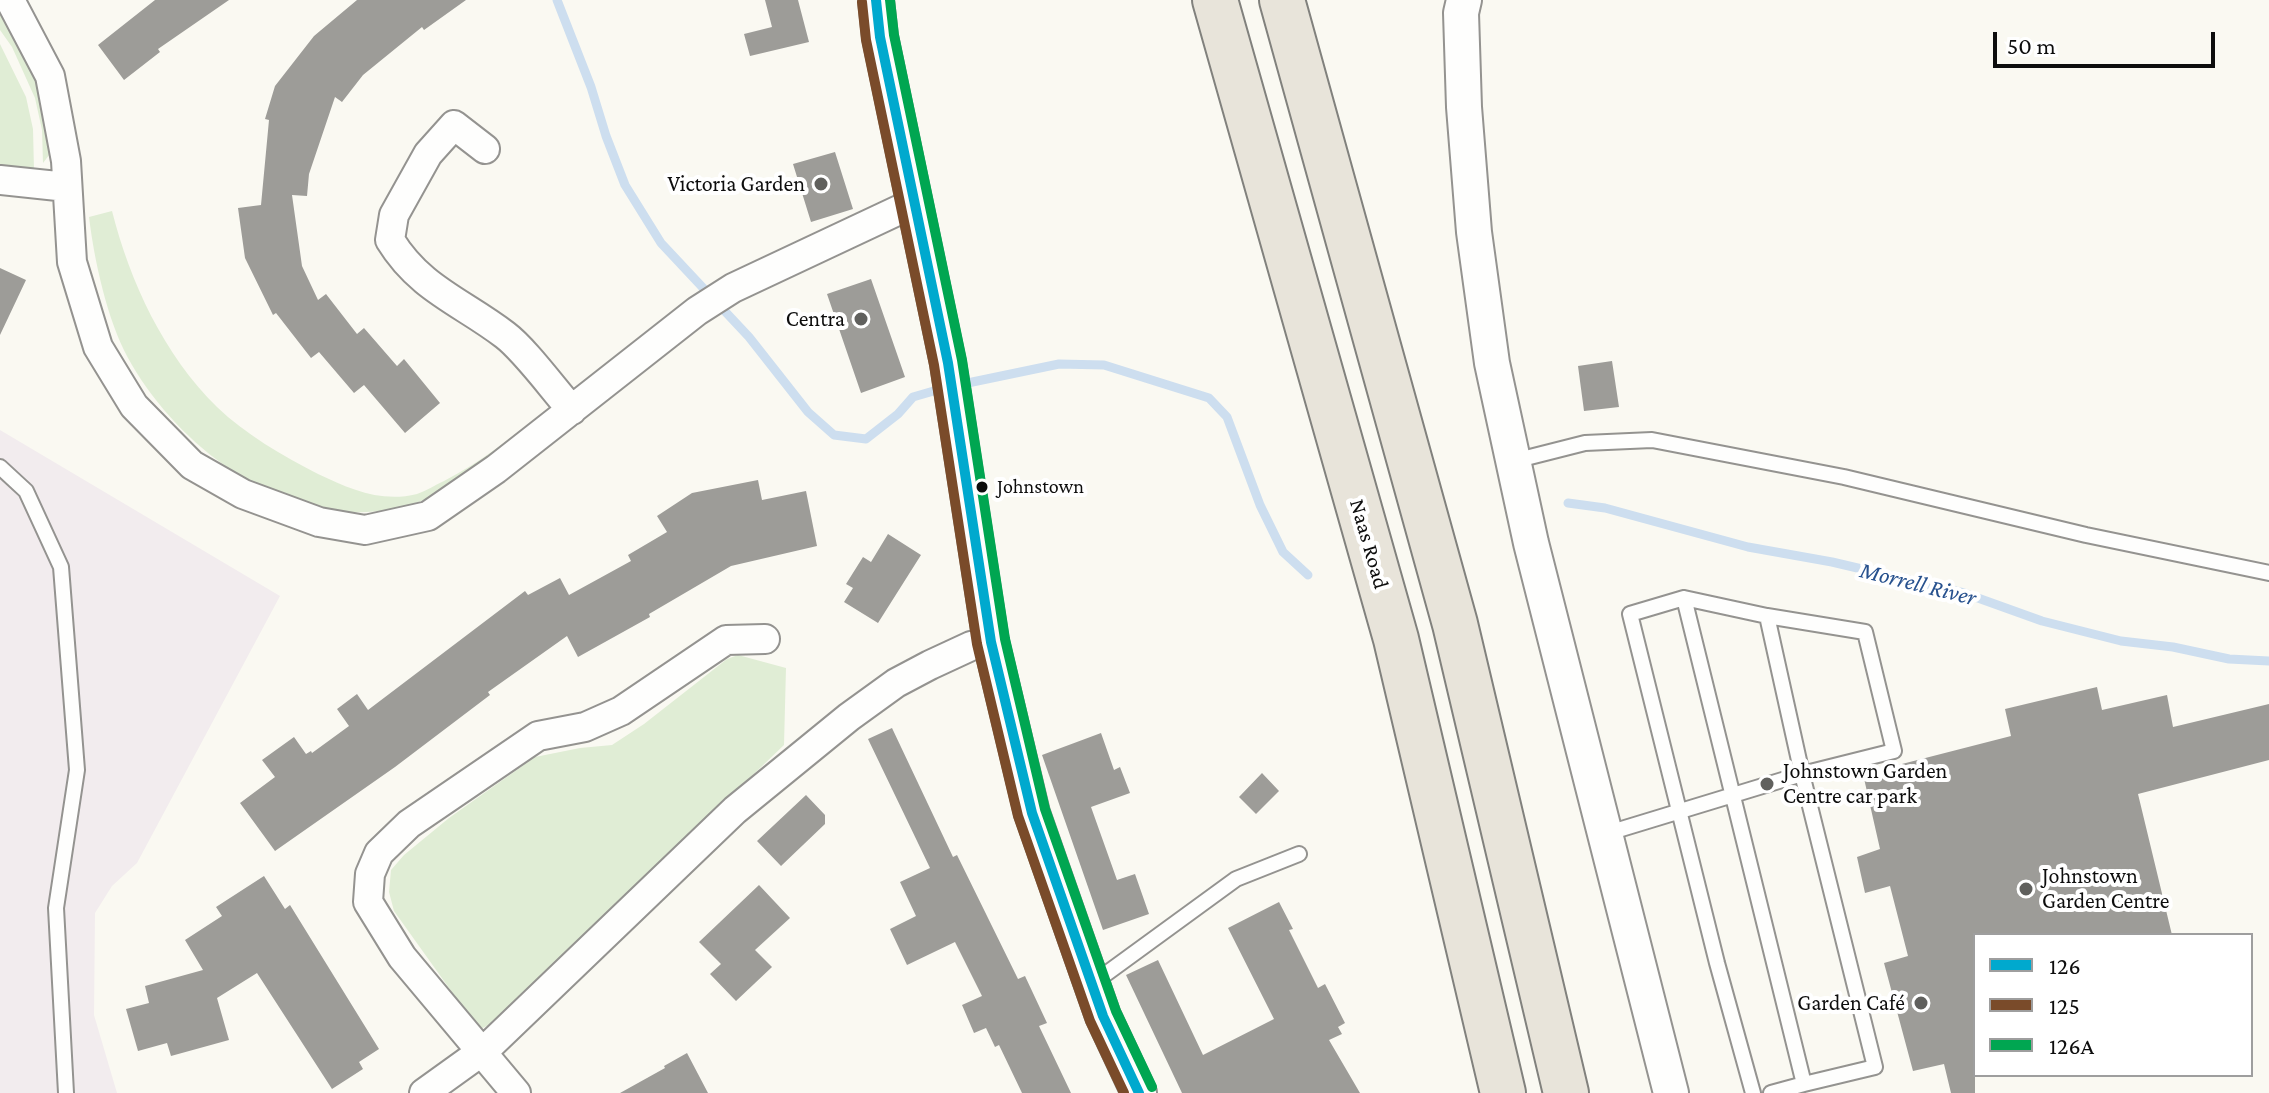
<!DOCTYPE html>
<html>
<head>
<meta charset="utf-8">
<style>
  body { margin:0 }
  #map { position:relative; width:2269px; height:1093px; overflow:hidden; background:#faf9f2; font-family:"Crimson Pro",serif }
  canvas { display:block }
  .legend { position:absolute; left:1973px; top:933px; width:280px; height:144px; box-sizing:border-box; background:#fff; border:2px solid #9e9e9e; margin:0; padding:10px 14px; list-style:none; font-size:24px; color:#0d0d0d }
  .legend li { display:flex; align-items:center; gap:16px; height:40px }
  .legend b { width:40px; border:2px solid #9e9e9e }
  .scale { position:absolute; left:1993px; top:32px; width:222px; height:36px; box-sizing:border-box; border:4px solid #0d0d0d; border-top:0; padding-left:10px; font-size:24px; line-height:28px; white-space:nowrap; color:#0d0d0d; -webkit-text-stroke:6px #fff; paint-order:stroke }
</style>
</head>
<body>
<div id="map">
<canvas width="2269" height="1093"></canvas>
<ul class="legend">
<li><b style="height:10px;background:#00a9ce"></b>126</li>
<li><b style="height:10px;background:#7a4b2a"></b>125</li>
<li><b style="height:10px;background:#00a651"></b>126A</li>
</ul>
<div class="scale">50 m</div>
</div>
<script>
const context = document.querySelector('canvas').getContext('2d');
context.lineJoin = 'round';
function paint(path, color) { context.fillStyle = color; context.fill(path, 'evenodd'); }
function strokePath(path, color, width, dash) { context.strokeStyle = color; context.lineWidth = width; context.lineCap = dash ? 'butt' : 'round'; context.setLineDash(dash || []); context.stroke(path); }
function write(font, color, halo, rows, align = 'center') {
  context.font = font + ' "Crimson Pro",serif'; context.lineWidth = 8; context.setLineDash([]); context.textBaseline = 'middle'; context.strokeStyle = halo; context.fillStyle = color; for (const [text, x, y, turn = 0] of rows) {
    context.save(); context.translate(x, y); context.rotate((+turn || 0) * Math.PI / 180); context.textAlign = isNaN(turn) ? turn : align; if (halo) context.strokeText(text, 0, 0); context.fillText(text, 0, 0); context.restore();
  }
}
const industrial = new Path2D(`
  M0 430 280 596 137 863 112 886 95 913 94 1015 117 1093H0Z`);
const green = new Path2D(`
  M0 9 45 100 53 150 43 163 42 130 35 98 12 47 0 30Z
  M0 44 26 97 33 129 34 170H0Z
  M112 211C130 282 164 355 217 407 245 434 283 456 318 474 350 489 381 503 417 494 426 491 435 485 444 481 483 461 510 438 544 412L543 420C504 450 468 483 421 501 306 544 182 456 128 358 107 320 94 259 89 217Z
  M738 655 786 668 784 745 498 1020 479 1030 394 911 389 892 391 870 404 855 449 818 535 757 580 748 612 745 644 724 727 659Z`);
const stream = new Path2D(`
  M557 0 591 87 606 136 625 185 661 243 749 337 808 412 834 435 866 439 898 414 913 397 944 388
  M958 385 1059 364 1104 365 1209 398 1227 417 1260 505 1283 552 1308 575
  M1568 503 1605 508 1748 547 1832 562 1964 593 2042 621 2121 641 2173 647 2229 659 2269 661`);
const building = new Path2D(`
  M155 0H229L158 49 160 52 124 80 98 45Z
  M357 0H466L424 30 422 27 363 75 342 102 335 97 309 174 307 196 292 195 302 266 318 300 326 294 357 334 364 328 397 366 404 359 440 403 405 433 364 385 354 393 319 352 311 358 276 313 273 315 245 258 238 208 261 205 269 120 265 119 275 86 314 36Z
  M765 0H798L809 42 750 56 744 34 772 27Z
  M835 152 853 209 811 222 793 164Z
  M0 268 26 280 0 335Z
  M871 279 905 377 861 393 827 294Z
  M1612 361 1619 407 1584 411 1578 366Z
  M758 480 762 500 806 491 817 546 731 566 649 614 650 617 578 657 567 636 488 692 490 695 395 767 275 851 240 803 275 777 262 760 294 737 306 754 311 751 312 753 349 726 337 709 357 694 368 710 525 591 528 595 560 578 569 595 631 561 628 555 667 532 657 516 692 493Z
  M888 534 921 555 878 623 844 602 853 588 846 584 863 557 871 562Z
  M2097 687 2102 710 2167 695 2173 727 2269 704V760L2138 794 2172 935H1975V1093H1951L1944 1064 1913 1071 1884 963 1908 956 1890 886 1865 893 1857 857 1880 849 1863 774 2011 736 2005 709Z
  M892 728 953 857 957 855 1018 979 1025 976 1047 1023 1039 1026 1071 1093H1022L999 1045 995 1047 986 1028 974 1033 962 1005 982 996 955 942 907 965 890 929 916 916 900 882 930 868 868 739Z
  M1101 733 1114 770 1120 767 1130 793 1091 807 1117 880 1135 874 1149 914 1103 930 1042 755Z
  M1262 773 1279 791 1256 814 1239 797Z
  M806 795 825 815V824L781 866 757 841Z
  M264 876 285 909 290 905 379 1049 359 1062 363 1069 332 1089 257 973 217 998 229 1040 171 1056 167 1043 138 1051 126 1009 149 1003 145 986 203 970 185 940 222 916 216 907Z
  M759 885 790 918 755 950 772 967 736 1001 710 974 721 964 699 942Z
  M1279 902 1293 929 1289 930 1318 988 1325 984 1345 1023 1338 1027 1342 1034 1329 1040 1360 1093H1182L1126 975 1158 960 1203 1055 1274 1019 1228 928Z
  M687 1053 708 1093H620L665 1068 664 1066Z`);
const service = new Path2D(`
  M1514 461 1585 443 1652 440 1844 477 2086 535 2269 573
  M0 467 26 491 61 567 77 770 56 908 66 1093
  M1684 598 1630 614 1717 963 1753 1093
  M1767 616 1865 632 1894 751 1802 774 1767 616 1684 598 1804 1084 1771 1093
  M1605 834 1802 774 1875 1067 1804 1084
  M1092 984 1236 879 1299 854`);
const minor = new Path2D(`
  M10 0 50 76 66 161 72 262 98 347 134 406 192 465 243 494 319 522 365 530 428 516 496 469 697 311 733 288 916 202
  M485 149 454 125 428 154 394 215 390 240C420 289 462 302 505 335 525 350 554 390 572 410
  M0 180 67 187
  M424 1093 488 1047 735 810 849 717 896 683 930 665 971 646 991 642
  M516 1093 402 957 368 902 370 874 379 853 409 824 538 736 585 727 621 711 726 640 765 639`);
const tertiary = new Path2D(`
  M876 0 880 37 948 363 991 642 1032 813 1103 1016 1139 1093
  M1464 0 1461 13 1464 107 1474 232 1492 363 1531 543 1671 1093`);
const trunk = new Path2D(`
  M1215 0 1396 639 1503 1093
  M1282 0 1455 624 1566 1093`);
const bus1 = new Path2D(`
  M876 0 880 37 948 363 991 642 1032 813 1103 1016 1139 1093`);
const bus2 = new Path2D(`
  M862 2 866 40 934 365 977 644 1018 816 1090 1021 1124 1093`);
const bus3 = new Path2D(`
  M890 0 894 35 962 360 1005 639 1045 809 1116 1011 1152 1087`);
const markers = [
  [821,184,8,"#60605d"],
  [861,319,8,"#60605d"],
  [982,487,7,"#0d0d0d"],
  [1767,784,8,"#60605d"],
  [2026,889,8,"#60605d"],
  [1921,1003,8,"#60605d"]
];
const busNames = [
  ["Johnstown",997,487]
];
const poiNames = [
  ["Victoria Garden",805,184],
  ["Centra",845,319],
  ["Johnstown Garden",1783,771,"left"],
  ["Centre car park",1783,796,"left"],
  ["Johnstown",2042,876,"left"],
  ["Garden Centre",2042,901,"left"],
  ["Garden Café",1905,1003]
];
const streetNames = [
  ["Naas Road",1369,544,74]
];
const waterNames = [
  ["Morrell River",1918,584,14]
];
paint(industrial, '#f2ecee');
paint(green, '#e0edd5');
strokePath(stream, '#cddeef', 9);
paint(building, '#9d9c98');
strokePath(service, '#949390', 18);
strokePath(minor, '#949390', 32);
strokePath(tertiary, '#949390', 38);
strokePath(trunk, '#81817d', 48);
strokePath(service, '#fefefd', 14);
strokePath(minor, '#fefefd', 28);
strokePath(tertiary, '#fefefd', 34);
strokePath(trunk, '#e8e4da', 44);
strokePath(bus1, '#00a9ce', 10);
strokePath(bus2, '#7a4b2a', 10);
strokePath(bus3, '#00a651', 10);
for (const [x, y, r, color] of markers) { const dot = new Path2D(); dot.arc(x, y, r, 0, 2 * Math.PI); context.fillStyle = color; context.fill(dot); strokePath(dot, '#fff', 3); }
write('20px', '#0d0d0d', '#fff', busNames, 'left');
write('22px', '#0d0d0d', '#fff', poiNames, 'right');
write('22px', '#0d0d0d', '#fff', streetNames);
write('italic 24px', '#27518e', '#fff', waterNames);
</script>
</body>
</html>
